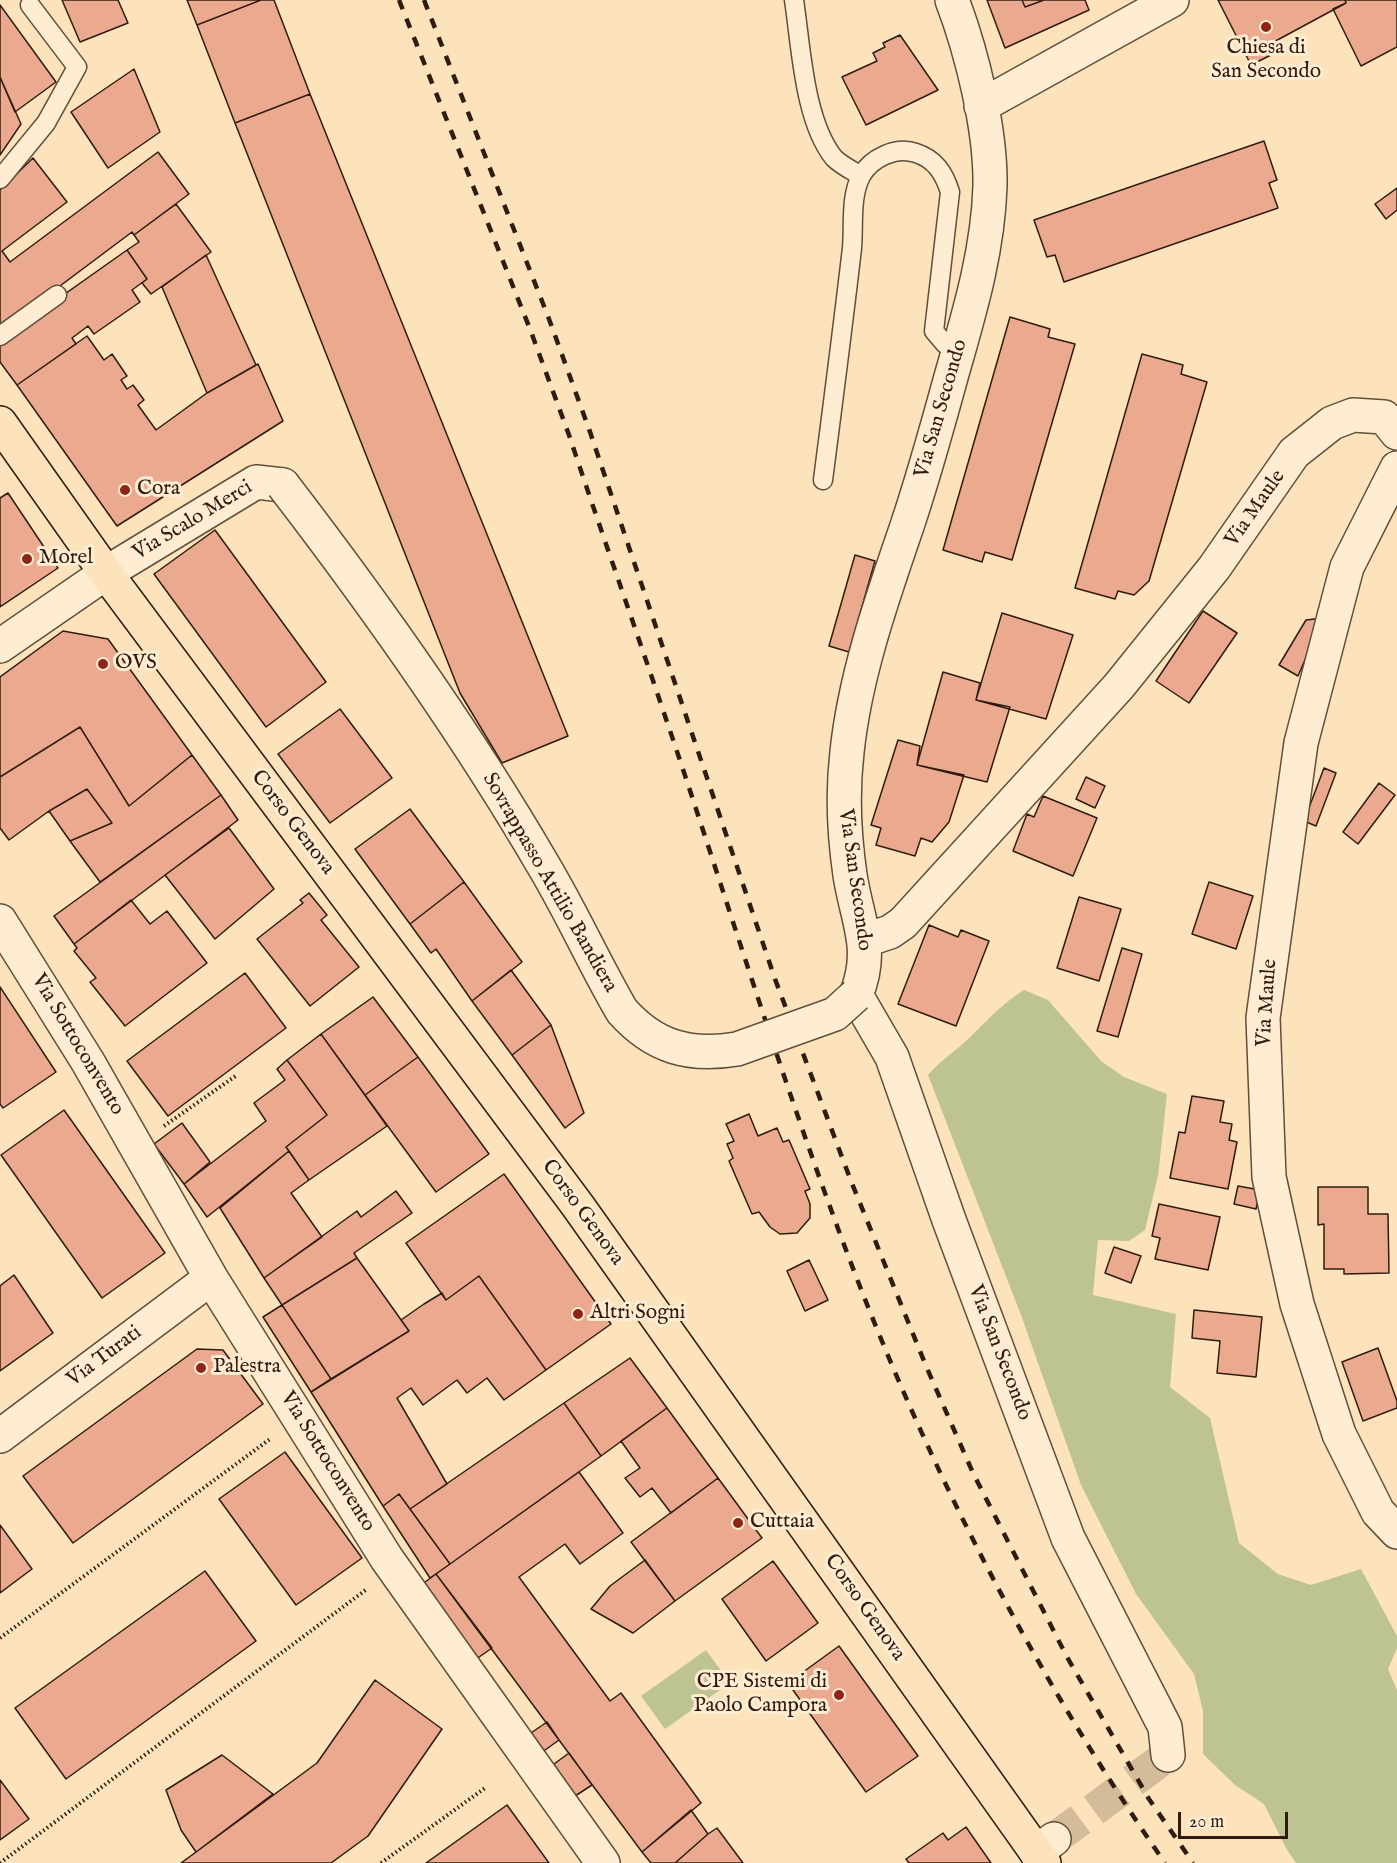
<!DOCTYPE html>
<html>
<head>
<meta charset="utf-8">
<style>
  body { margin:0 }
  #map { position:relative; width:1397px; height:1863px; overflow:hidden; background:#fde3bc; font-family:"IM FELL English",serif }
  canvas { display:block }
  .scale { position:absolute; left:1178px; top:1812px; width:110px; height:27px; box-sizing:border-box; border:3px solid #2f1c0e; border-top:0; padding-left:8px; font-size:18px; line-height:21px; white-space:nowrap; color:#2f1c0e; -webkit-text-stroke:4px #feedd3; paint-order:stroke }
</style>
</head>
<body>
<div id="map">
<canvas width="1397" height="1863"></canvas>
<div class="scale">20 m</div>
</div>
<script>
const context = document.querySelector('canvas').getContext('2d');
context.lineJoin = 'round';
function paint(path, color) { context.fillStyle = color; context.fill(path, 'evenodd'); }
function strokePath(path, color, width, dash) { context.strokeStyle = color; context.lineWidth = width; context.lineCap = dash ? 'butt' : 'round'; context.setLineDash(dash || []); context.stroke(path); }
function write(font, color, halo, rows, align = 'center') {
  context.font = font + ' "IM FELL English",serif'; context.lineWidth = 6; context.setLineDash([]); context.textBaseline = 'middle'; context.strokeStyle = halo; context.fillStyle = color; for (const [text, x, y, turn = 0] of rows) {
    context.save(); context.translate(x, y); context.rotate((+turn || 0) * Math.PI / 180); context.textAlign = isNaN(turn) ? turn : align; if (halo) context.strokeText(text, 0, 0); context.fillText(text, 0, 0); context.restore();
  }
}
const green = new Path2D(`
  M1024 990 1048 1000 1101 1061 1124 1077 1167 1094 1158 1176 1145 1230 1129 1241 1098 1240 1093 1295 1176 1314 1170 1387 1210 1418 1239 1543 1278 1574 1311 1585 1361 1569 1397 1636V1648L1388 1669 1397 1690V1863H1296L1286 1848 1264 1804 1235 1785 1203 1754V1711L1194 1674 1136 1594 1081 1485 1021 1315 928 1075C940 1061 954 1052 967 1040 986 1022 1001 1004 1024 990Z
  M706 1650 730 1683 665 1729 641 1696Z`);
const building = new Path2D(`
  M62 0H118L128 23 80 42Z
  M187 0H261L197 25Z
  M261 0H274L310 94 235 123 197 25Z
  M987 0H1022L1025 7 1044 0H1085L1089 10 1005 48Z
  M1022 0H1044L1025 7Z
  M1218 0H1345L1346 3 1270 44 1275 53 1251 65Z
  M1345 0H1397V47L1361 66 1333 9 1346 3Z
  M0 5 56 82 15 112 0 77Z
  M900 35 938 90 866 125 842 77 877 61 873 53 885 47 883 43Z
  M134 69 160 132 108 168 71 112Z
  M0 77 21 124 0 155Z
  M310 94 568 736 502 763 460 693 235 123Z
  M1264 141 1277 180 1269 183 1278 208 1064 282 1055 255 1047 257 1034 220Z
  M158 152 189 194 134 235 132 232 0 331V190L33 158 67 202 2 251 10 262Z
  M1397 188V210L1386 219 1375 204Z
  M176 204 211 252 151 294 142 283 147 279 127 250 139 242 134 235Z
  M127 250 147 279 132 290 140 302 94 334 88 326 72 338 76 344 17 385 0 362V340Z
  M206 255 256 365 207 393 162 287Z
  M1010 317 1050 329 1048 337 1075 344 1012 560 985 552 982 562 943 550Z
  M87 336 104 360 112 354 127 376 121 380 127 389 133 385 144 400 138 405 156 430 207 393 258 364 283 421 117 526 17 385Z
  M1142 354 1183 365 1181 374 1207 382 1149 581 1134 595 1118 591 1115 599 1075 588Z
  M8 493 58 568 0 607V498Z
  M215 530 326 682 266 727 154 574Z
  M855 555 875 561 849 652 829 646Z
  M1203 611 1237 633 1189 703 1156 681Z
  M1002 613 1073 635 1046 719 976 700Z
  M1323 618 1298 676 1279 665 1306 620Z
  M63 631 108 639 192 755 129 806 80 727 0 777V677Z
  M943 672 980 683 976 700 1010 707 987 782 917 765Z
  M340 709 392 778 330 823 278 754Z
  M80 727 129 806 192 755 221 795 100 882 70 841 112 823 87 789 49 811 9 840 0 828V777Z
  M898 740 920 746 917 765 964 775 949 822 932 842 921 838 915 856 876 845 881 828 871 825Z
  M1324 768 1336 773 1316 826 1304 821Z
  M1086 777 1105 786 1095 808 1076 799Z
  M1379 783 1395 795 1358 844 1343 832Z
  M87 789 112 823 70 841 49 811Z
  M221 795 238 820 74 944 54 916Z
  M1043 796 1097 818 1073 876 1013 851 1027 814 1034 817Z
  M410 809 464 882 410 924 355 849Z
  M229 828 274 889 215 939 165 875Z
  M464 882 522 962 472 1001 436 949 431 953 410 924Z
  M1209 882 1253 896 1236 949 1192 934Z
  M309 893 327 915 321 920 359 967 310 1006 257 939 303 903 300 900Z
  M1079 897 1121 909 1099 981 1057 968Z
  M131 900 150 924 167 911 207 963 125 1026 90 982 96 978 74 951 77 948 74 944Z
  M929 925 958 937 961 930 989 941 956 1026 898 1004Z
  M1122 948 1142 954 1118 1037 1097 1031Z
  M511 970 551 1025 512 1055 472 1001Z
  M245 973 286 1028 168 1116 127 1061Z
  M0 987 56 1072 3 1108 0 1104Z
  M373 997 418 1057 365 1095 321 1034Z
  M551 1025 584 1113 565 1128 512 1055Z
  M321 1034 387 1126 309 1180 286 1147 327 1115 287 1060Z
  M418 1057 489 1154 436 1192 365 1095Z
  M287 1060 327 1115 286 1147 289 1151 207 1217 184 1184 266 1121 254 1103 285 1080 277 1069Z
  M1192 1096 1224 1101 1220 1122 1232 1124 1229 1140 1237 1142 1228 1189 1170 1178 1179 1132 1185 1133Z
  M64 1110 165 1253 102 1298 1 1155Z
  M749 1114 758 1136 777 1128 783 1142 789 1140 810 1189 805 1191 810 1204V1218L797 1233 780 1234 770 1227 759 1212 752 1214 729 1161 733 1158 727 1144 734 1141 726 1124Z
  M182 1123 210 1162 184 1184 154 1144Z
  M289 1151 309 1180 291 1193 322 1237 264 1278 220 1208Z
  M504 1174 611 1324 546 1370 479 1276 446 1300 406 1243Z
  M1238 1186 1260 1190 1256 1209 1234 1204Z
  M1318 1187H1368V1214H1388L1389 1273 1344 1274V1269H1324V1224L1318 1225Z
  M396 1191 412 1213 354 1253 357 1258 282 1305 264 1278 357 1211 361 1217Z
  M1159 1204 1220 1217 1208 1270 1155 1259 1160 1238 1152 1236Z
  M1114 1247 1141 1256 1131 1283 1105 1273Z
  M357 1258 409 1331 331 1379 282 1305Z
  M809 1260 828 1300 805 1311 787 1271Z
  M14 1275 53 1333 0 1371V1286Z
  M479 1276 546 1370 504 1400 487 1378 467 1393 457 1380 423 1405 411 1388 397 1398 447 1484 410 1509 399 1494 383 1506 311 1392 409 1331 401 1320 424 1304 442 1293 446 1300Z
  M282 1305 331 1379 311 1392 263 1317Z
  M1194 1310 1262 1317 1256 1377 1217 1373 1220 1341 1192 1338Z
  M1378 1348 1397 1401V1408L1363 1421 1342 1362Z
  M197 1349 223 1350 263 1404 73 1543 23 1476Z
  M630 1358 667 1408 601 1456 564 1403Z
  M564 1403 601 1456 450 1564 410 1509Z
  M667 1408 718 1478 671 1513 652 1488 640 1497 625 1478 640 1468 621 1441Z
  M285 1452 362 1558 296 1605 219 1499Z
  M579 1472 623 1533 580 1564 565 1544 519 1577 610 1701 621 1693 701 1803 642 1852 436 1574Z
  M718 1478 762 1538 675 1601 631 1542Z
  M399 1494 450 1564 430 1578 383 1506Z
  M0 1525 32 1569 0 1593Z
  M645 1560 675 1601 633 1633 591 1609 610 1586Z
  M773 1561 818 1623 766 1661 722 1599Z
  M205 1571 256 1641 66 1779 15 1708Z
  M436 1574 492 1648 472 1662 417 1588Z
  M839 1646 918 1756 866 1792 788 1683Z
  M375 1680 442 1729 368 1836 331 1863H181L317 1763Z
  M547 1722 559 1740 541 1753 528 1735Z
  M569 1753 592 1785 572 1798 550 1767Z
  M222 1755 273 1794 196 1852 181 1830 166 1790Z
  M0 1780 29 1819 0 1840Z
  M507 1805 549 1863H426Z
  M691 1810 708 1834 675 1863H651L642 1852Z
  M966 1827 991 1863H909L906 1859 943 1833 948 1840Z
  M717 1828 743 1863H675L708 1834Z`);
const minorTunnel = new Path2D(`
  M1054 1839 1168 1755`);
const path = new Path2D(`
  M164 1126 237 1075
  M0 1638 270 1439
  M0 1863 367 1589
  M381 1863 485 1788`);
const service = new Path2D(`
  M794 0C801 46 804 121 834 158 841 165 853 171 861 176
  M0 179 46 123 77 67 30 5
  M0 336 57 295
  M823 480C833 403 843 326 852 248 854 226 850 197 861 176 871 158 896 146 916 153 935 159 944 173 950 192L934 331 945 344 959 351`);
const minor = new Path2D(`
  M952 0C972 52 991 130 990 186 988 252 969 314 951 377 937 428 923 479 906 529 881 602 855 676 847 752 842 794 844 834 850 875 857 921 875 949 856 995L892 1057 949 1220 1068 1538 1165 1727 1168 1755
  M981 106 1172 0
  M1397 468 1347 567 1301 743 1263 1018 1269 1177 1297 1304 1339 1434 1378 1512 1397 1532
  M0 646 106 573 256 482 283 485
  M0 921 88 1062 211 1278 387 1559 603 1863
  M866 940 890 932 903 923 1119 686 1214 568 1294 453 1332 423 1353 415 1384 417 1397 433
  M0 1436 211 1278
  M1036 1852 1054 1839`);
const primary = new Path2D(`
  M0 423 106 573 578 1206 1044 1863`);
const rail = new Path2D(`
  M399 0 530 329 569 435C611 561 656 686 697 812 749 970 799 1129 859 1284 938 1487 1041 1684 1165 1863
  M424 0 549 319 589 429 775 979 851 1181 926 1366 973 1473 1067 1657 1149 1799 1193 1863`);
const minorBridge = new Path2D(`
  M283 485C376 606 465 731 542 863 571 911 594 963 622 1011 654 1047 689 1057 737 1049L835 1014 856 995`);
const markers = [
  [1266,27,6,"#8f2418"],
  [125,490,6,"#8f2418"],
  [27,559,6,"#8f2418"],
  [103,664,6,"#8f2418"],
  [578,1314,6,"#8f2418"],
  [201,1368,6,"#8f2418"],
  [738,1523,6,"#8f2418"],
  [839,1695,6,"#8f2418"]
];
const poiNames = [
  ["Chiesa di",1266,49,"center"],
  ["San Secondo",1266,73,"center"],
  ["Cora",137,490],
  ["Morel",39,559],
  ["OVS",115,664],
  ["Altri Sogni",590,1314],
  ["Palestra",213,1368],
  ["Cuttaia",750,1523],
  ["CPE Sistemi di",827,1683,"right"],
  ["Paolo Campora",827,1707,"right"]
];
const streetNames = [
  ["Via San Secondo",942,409,-74],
  ["Via Maule",1256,509,-55],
  ["Via Scalo Merci",193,521,-31],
  ["Corso Genova",292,823,53],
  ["Via San Secondo",854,880,82],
  ["Sovrappasso Attilio Bandiera",549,883,60],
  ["Via Maule",1268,1003,-86],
  ["Via Sottoconvento",77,1045,59],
  ["Corso Genova",582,1213,54],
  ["Via San Secondo",999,1353,69],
  ["Via Turati",105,1357,-37],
  ["Via Sottoconvento",327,1462,58],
  ["Corso Genova",864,1608,55]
];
paint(green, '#bdc492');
paint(building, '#eba990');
strokePath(building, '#2f1c0e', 1.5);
strokePath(minorTunnel, '#d4bb99', 33, [33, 16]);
strokePath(service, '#624e3a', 21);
strokePath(minor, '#624e3a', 36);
strokePath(primary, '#2f1c0e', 36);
strokePath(path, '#2f1c0e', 4, [1.5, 3]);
strokePath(service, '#feedd3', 18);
strokePath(minor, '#feedd3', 33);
strokePath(primary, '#fde3bc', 33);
strokePath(rail, '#2f1c0e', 4.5, [10, 10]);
strokePath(minorBridge, '#624e3a', 36, []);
strokePath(minorBridge, '#feedd3', 33);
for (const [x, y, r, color] of markers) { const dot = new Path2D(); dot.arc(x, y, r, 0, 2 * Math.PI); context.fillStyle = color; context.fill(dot); strokePath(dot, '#feedd3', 2); }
write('21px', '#2f1c0e', '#feedd3', poiNames, 'left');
write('21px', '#2f1c0e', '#feedd3', streetNames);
</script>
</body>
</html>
